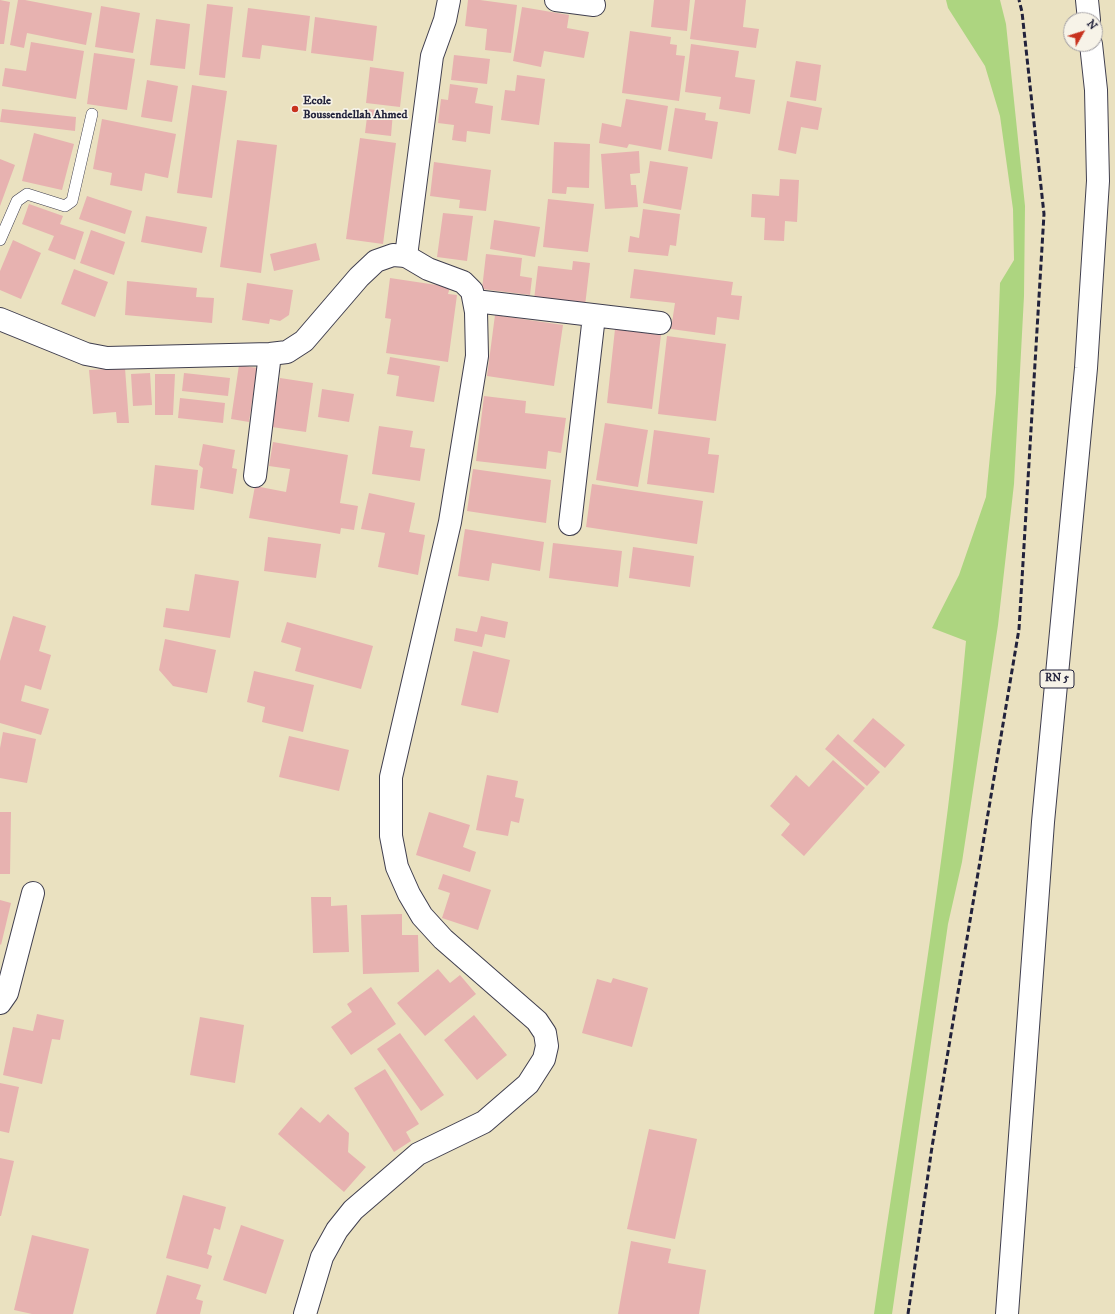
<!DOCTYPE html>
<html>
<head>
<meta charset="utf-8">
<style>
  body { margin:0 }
  #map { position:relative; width:1115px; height:1314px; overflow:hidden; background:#eae1c0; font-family:"IM FELL DW Pica",serif }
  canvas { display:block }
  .north { position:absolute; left:1063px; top:12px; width:40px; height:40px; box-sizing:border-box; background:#f7f3e8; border:1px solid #a29fa3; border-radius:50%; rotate:51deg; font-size:11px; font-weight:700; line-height:16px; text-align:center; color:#22223b }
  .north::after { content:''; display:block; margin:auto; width:14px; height:18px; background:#c8321e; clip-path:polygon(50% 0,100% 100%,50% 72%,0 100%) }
</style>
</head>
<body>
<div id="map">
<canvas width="1115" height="1314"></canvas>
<div class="north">N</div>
</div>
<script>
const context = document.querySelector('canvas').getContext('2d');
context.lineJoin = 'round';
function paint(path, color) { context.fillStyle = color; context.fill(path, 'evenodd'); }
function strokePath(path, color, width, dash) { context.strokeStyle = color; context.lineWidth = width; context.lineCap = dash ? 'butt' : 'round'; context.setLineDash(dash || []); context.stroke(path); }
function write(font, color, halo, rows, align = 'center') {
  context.font = font + ' "IM FELL DW Pica",serif'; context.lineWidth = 3.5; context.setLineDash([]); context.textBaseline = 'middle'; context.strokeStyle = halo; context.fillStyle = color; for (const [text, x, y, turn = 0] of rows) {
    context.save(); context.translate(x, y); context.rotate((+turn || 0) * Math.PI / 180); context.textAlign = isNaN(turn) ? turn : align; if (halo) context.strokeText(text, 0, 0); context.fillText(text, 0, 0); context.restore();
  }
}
const green = new Path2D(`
  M946 0H1000L1006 24 1025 206 1024 296 1014 484 998 625 980 744 962 862 948 924 892 1314H874C906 1090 946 867 966 641L932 628 959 575 986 497 996 393 1000 283 1014 260 1013 209 1000 116 985 66 948 8Z`);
const building = new Path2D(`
  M0 0 10 2 4 44H0Z
  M18 0H25L92 13 86 45 27 33 24 48 10 45Z
  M468 0H480L517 5 511 53 485 50 487 29 465 26Z
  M654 0H690L687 31 651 27Z
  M695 0H746L743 27 759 29 756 48 690 39Z
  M207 4 233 7 225 78 199 75Z
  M101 6 140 13 133 53 95 47Z
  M522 7 569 15 567 28 589 32 584 58 544 51 541 67 513 61Z
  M248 8 310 16 306 51 262 45 260 59 242 57Z
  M315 17 377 26 373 61 311 53Z
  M156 19 190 24 185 69 150 65Z
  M630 31 671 37 670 44 677 45 676 55 685 56 679 101 622 93Z
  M31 42 84 51 76 99 2 86 5 68 26 71Z
  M691 44 739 51 735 77 755 80 750 114 719 109 721 97 685 92Z
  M94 53 135 59 127 110 87 104Z
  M454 55 490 59 487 84 451 80Z
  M796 61 821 65 816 101 790 97Z
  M370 67 404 72 400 107 366 103Z
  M517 75 545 79 539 125 501 120 505 90 515 91Z
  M147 80 178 86 172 122 141 117Z
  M450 84 478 88 475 103 493 106 490 134 467 131 466 142 452 140 454 125 438 123 441 99 448 100Z
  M192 85 227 91 212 198 177 193Z
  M626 99 668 106 661 150 629 144 627 148 599 143 602 123 621 127Z
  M787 101 822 108 818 130 801 127 796 154 778 150Z
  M675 108 706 113 705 120 718 122 712 159 668 151Z
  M2 109 76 117 75 131 0 122Z
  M368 109 393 112 391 136 365 133Z
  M102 119 176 134 168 178 145 173 142 191 110 185 112 173 93 169Z
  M34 133 74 144 62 190 22 181Z
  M360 138 396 143 383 244 346 239Z
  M237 140 277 145 261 273 220 267Z
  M554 142 590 144 589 188 567 187 566 194 552 193Z
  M639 151 640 173 630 174 631 185H636L638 207 605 209 601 154Z
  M0 159 15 165 0 206Z
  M650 161 688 167 681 210 643 203Z
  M434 162 491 170 486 211 459 208 460 200 430 196Z
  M780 179 799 180 797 222 785 221 784 241 764 240 765 218 751 217 752 194 779 196Z
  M87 196 132 211 125 234 79 219Z
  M548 199 594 204 588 252 543 247Z
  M29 204 63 216 60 224 84 232 75 260 48 250 54 236 22 224Z
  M643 209 680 214 676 246 670 245 668 256 628 252 630 236 639 238Z
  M443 213 473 216 467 261 437 257Z
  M146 216 207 227 202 253 141 242Z
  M494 220 540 227 535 257 490 249Z
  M91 230 125 242 114 275 80 263Z
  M13 240 41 253 21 299 0 290V271Z
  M316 243 320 260 274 271 270 254Z
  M486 254 522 258 520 276 532 278 530 295 482 289Z
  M573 261 590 263 585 306 534 300 538 266 572 270Z
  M74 269 108 282 95 317 61 304Z
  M634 269 733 282 731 295 742 296 739 320 717 317 715 335 671 329 675 303 630 298Z
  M390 278 450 287 448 294 457 295 448 362 386 353 391 319 385 318Z
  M127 281 197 288 196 297 214 298 212 323 125 315Z
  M247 283 293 290 289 315 280 321 270 319 269 324 242 320Z
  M495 315 563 325 554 386 487 376Z
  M615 329 661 335 652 409 607 403Z
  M667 336 726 344 716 421 658 414Z
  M390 357 440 366 434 402 396 396 399 376 387 374Z
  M239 365 257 368 249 422 231 419Z
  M125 368 129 423H117L116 412 93 414 89 370Z
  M150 373 152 405 133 406 131 374Z
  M184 373 230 378 228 396 182 391Z
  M155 374H175L173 415H155Z
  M280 378 313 383 306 432 272 427Z
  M322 389 354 394 349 422 318 417Z
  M484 396 526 401 525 413 566 418 561 453 548 451 546 469 476 461Z
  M180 398 225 403 223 423 178 418Z
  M605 423 648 430 638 487 596 480Z
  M379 426 413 431 410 447 425 449 420 481 372 474Z
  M654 430 710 438 708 454 719 455 714 493 647 484Z
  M273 442 348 455 340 503 358 506 354 530 341 528 340 534 249 518 255 486 286 492 290 469 269 466Z
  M203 444 235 450 232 468 237 469 233 494 200 488 203 468 199 465Z
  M155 465 198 470 194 510 151 505Z
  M473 469 551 480 546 523 467 511Z
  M592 484 703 501 697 544 586 527Z
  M369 493 415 503 409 532 425 535 418 575 378 567 385 533 361 529Z
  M465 529 544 542 540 571 492 563 489 581 458 576Z
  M268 537 321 544 316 578 264 571Z
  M553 543 622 551 618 587 549 578Z
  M633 547 694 556 690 587 629 578Z
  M195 574 239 581 230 638 163 627 166 608 189 611Z
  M13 616 46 626 39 651 51 655 41 690 25 685 21 701 49 709 41 735 0 723V661Z
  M481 616 508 622 505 638 485 634 482 647 454 641 456 628 477 632Z
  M287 622 373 646 361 689 295 671 301 648 281 642Z
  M165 639 216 650 207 693 173 686 159 670Z
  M473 651 510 660 498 713 461 705Z
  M254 671 314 685 303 732 262 722 265 707 247 702Z
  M873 718 905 745 885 768 853 741Z
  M3 732 36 739 27 783 0 778V748Z
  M838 734 880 772 867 786 825 749Z
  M289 736 349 750 339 791 279 777Z
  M833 760 865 788 804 856 781 835 790 824 770 806 796 775 809 787Z
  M487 775 518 781 515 797 524 799 519 823 511 821 508 836 476 830Z
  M0 812H11L10 874H0Z
  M429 812 470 825 463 847 476 852 470 872 416 855Z
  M443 874 491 890 478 930 442 918 450 893 438 889Z
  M311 897H331V906L347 905 349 952 313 953Z
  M0 900 11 903 1 945 0 944Z
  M402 914V935H418L419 972 363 974 361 915Z
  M438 969 450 983 460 975 476 994 425 1036 397 1003Z
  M613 978 648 988 632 1047 582 1033 597 979 611 983Z
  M371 987 396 1024 351 1055 331 1027 352 1012 347 1004Z
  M37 1014 64 1020 60 1040 52 1039 42 1084 3 1075 13 1027 33 1031Z
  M474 1015 507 1055 477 1080 444 1040Z
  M200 1017 244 1025 235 1083 190 1075Z
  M400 1033 444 1095 421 1111 377 1049Z
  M385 1069 419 1124 406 1132 411 1141 394 1152 354 1088Z
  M0 1083 19 1087 9 1133 0 1131Z
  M301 1107 320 1123 328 1114 349 1133 348 1152 366 1167 344 1192 278 1134Z
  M649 1129 697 1139 675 1239 627 1229Z
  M0 1158 14 1161 1 1216H0Z
  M183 1195 226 1207 220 1230 214 1228 207 1254 212 1256 208 1269 166 1258Z
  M241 1225 284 1240 266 1294 223 1280Z
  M32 1235 89 1249 73 1314H32L14 1310Z
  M631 1241 671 1249 668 1263 706 1270 699 1314H618Z
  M167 1275 201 1285 196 1299 203 1301 200 1314H156Z`);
const lane = new Path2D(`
  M0 240 17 201 27 194 65 206 72 201 92 114`);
const street = new Path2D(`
  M556 0 594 5
  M475 301 660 323
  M0 319 86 354 107 358 270 354 287 352 304 341 359 277 376 261 393 255 406 256
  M255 476 270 354
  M570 524 594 316
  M0 1003 7 993 33 893`);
const secondary = new Path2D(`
  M305 1314 322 1257 337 1230 353 1210 418 1154 484 1122 528 1084 544 1059 547 1046 545 1033 537 1021 443 939 422 916 409 894 397 867 391 836V777L450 522 477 356 476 312 472 291 463 282 428 269 406 256 432 56 445 20 449 0`);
const primary = new Path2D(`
  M1087 0 1089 20
  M1007 1314 1043 822 1086 368 1098 181 1096 90 1091 44`);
const rail = new Path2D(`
  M908 1314 932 1147 1019 629 1044 214 1022 12 1019 0`);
const markers = [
  [295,109,4,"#c8321e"]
];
const shields = [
  [1057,679,34]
];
const shieldNames = [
  ["RN 5",1057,679]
];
const poiNames = [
  ["Ecole",303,102],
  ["Boussendellah Ahmed",303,116]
];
paint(green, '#add580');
paint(building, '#e7b2b0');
strokePath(lane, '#403f4f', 12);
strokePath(street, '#403f4f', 24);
strokePath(secondary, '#403f4f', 24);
strokePath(primary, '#403f4f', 24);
strokePath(lane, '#fff', 11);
strokePath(street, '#fff', 22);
strokePath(secondary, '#fff', 22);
strokePath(primary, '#fff', 22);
strokePath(rail, '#22223b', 3, [6, 3]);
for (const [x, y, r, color] of markers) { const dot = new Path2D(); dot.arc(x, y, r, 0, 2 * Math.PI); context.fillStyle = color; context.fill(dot); strokePath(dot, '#f7f3e8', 1.5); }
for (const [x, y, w] of shields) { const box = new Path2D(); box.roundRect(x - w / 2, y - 9, w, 18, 3); context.fillStyle = '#f7f3e8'; context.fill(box); strokePath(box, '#22223b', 1); }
write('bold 11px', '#22223b', null, shieldNames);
write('bold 12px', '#22223b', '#f7f3e8', poiNames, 'left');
</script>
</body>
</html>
